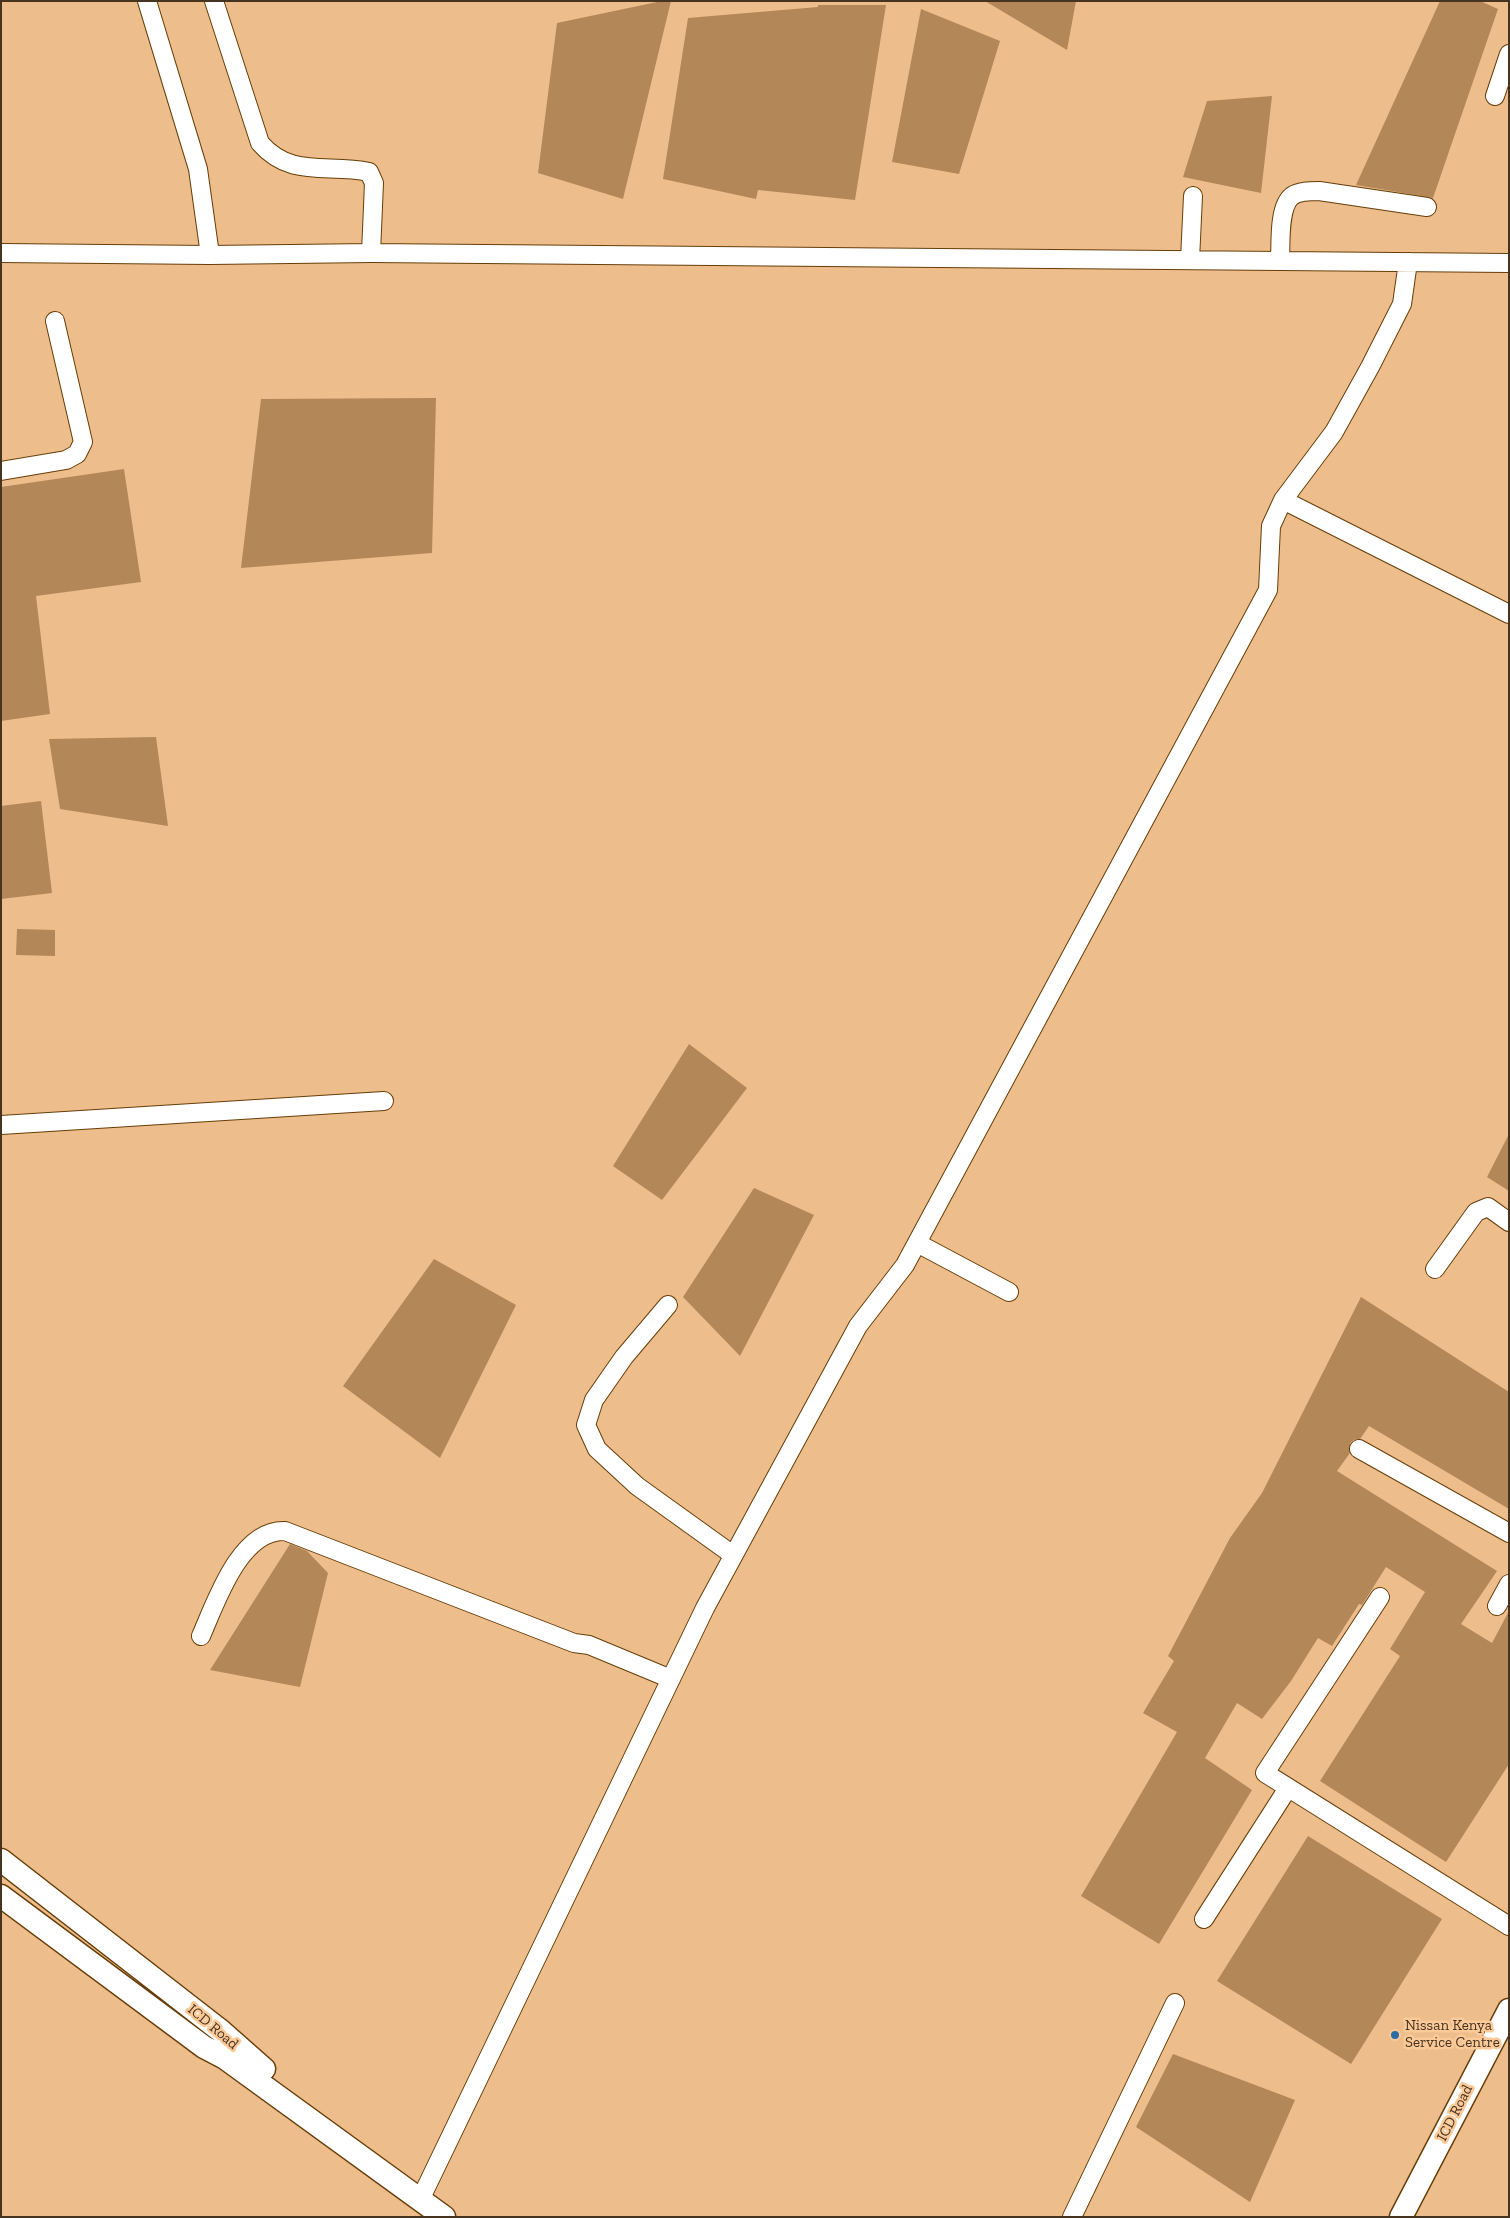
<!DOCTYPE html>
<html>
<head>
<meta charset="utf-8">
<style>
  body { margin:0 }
  #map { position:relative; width:1510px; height:2218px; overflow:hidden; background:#edbd8c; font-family:"Zilla Slab",serif }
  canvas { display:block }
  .frame { position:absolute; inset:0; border:2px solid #473420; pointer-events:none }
</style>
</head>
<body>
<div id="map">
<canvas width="1510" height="2218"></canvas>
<div class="frame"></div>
</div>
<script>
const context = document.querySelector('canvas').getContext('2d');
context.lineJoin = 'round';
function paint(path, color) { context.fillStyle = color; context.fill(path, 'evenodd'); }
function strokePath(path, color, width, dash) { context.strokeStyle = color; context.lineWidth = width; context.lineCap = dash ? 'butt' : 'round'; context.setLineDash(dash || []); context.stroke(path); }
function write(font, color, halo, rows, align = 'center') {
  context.font = font + ' "Zilla Slab",serif'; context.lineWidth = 5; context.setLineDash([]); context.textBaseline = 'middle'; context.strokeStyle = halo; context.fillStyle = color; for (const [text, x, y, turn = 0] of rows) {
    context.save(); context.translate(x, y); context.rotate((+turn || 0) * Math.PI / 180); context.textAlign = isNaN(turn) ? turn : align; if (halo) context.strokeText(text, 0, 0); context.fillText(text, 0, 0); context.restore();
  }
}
const building = new Path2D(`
  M662 1H671L623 199 538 173 557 23Z
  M985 1H1076L1067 50Z
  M1440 1H1480L1498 9 1433 198 1356 185Z
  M818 5H886L855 200 758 190 756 199 663 179 688 18 818 7Z
  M921 9 1000 41 959 174 892 162Z
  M1272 96 1261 193 1183 177 1207 101Z
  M436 398 432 553 241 568 261 399Z
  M124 469 141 582 36 596 50 714 1 721V487Z
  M156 737 168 826 60 809 49 739Z
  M41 801 52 893 1 899V806Z
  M17 929 55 930V956L16 955Z
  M689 1044 747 1088 662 1200 613 1166Z
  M1509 1134V1191L1487 1177Z
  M754 1188 814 1215 740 1356 683 1297Z
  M434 1259 516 1305 440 1458 343 1386Z
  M1361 1297 1509 1392V1509L1369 1426 1360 1439 1354 1440 1350 1443V1453L1337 1471 1497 1571 1461 1624 1492 1643 1509 1611V1764L1446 1862 1320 1781 1400 1656 1390 1649 1425 1592 1386 1567 1362 1605 1359 1604 1332 1646 1318 1638 1291 1681 1262 1719 1237 1703 1205 1758 1252 1790 1159 1944 1081 1896 1177 1732 1143 1713 1174 1661 1168 1656 1230 1538 1262 1493Z
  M290 1544 307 1551 328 1573 300 1687 210 1670Z
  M1308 1836 1442 1919 1351 2064 1217 1981Z
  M1173 2054 1295 2100 1250 2202 1136 2127Z`);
const minor = new Path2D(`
  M147 1 198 169 210 255
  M214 1 260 143C291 179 328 163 369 172L374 183 371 253
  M1495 96 1509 54
  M1 253 210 255 371 253 1509 263
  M1190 260 1193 196
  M1280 261C1281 245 1278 207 1292 196 1299 191 1310 191 1319 191L1427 207
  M1 471 66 460 77 454 83 442 55 321
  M1283 500 1509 614
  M1 1125 384 1101
  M917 1243 1009 1292
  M1435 1269 1476 1212 1488 1207 1509 1222
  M668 1305 624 1357 594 1400 586 1425 597 1449 637 1486 733 1555
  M1359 1449 1509 1533
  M1380 1597 1265 1773 1509 1926
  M1497 1606 1509 1584
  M201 1636C216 1602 240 1529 285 1531L574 1643 589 1645 671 1679
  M1204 1919 1288 1788
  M420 2200 705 1608 858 1326 905 1265 1268 590 1271 526 1283 500 1334 432 1370 367 1402 304 1408 262
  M1072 2217 1175 2003`);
const major = new Path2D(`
  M1 1860 221 2031 264 2069
  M1 1896 204 2047 225 2058 444 2217
  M1401 2217 1509 2010`);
const markers = [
  [1395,2035,5,"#2c6da3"]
];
const poiNames = [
  ["Nissan Kenya",1405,2026],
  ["Service Centre",1405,2043]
];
const streetNames = [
  ["ICD Road",213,2027,40],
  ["ICD Road",1455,2113,-63]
];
paint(building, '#b48758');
strokePath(minor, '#673e08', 20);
strokePath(major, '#673e08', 25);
strokePath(minor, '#fff', 18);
strokePath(major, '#fff', 22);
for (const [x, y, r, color] of markers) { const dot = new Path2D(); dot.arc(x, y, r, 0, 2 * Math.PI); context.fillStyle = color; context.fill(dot); strokePath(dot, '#fbca98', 2); }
write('15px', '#473420', '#fbca98', poiNames, 'left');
write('15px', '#473420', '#fbca98', streetNames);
</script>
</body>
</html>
